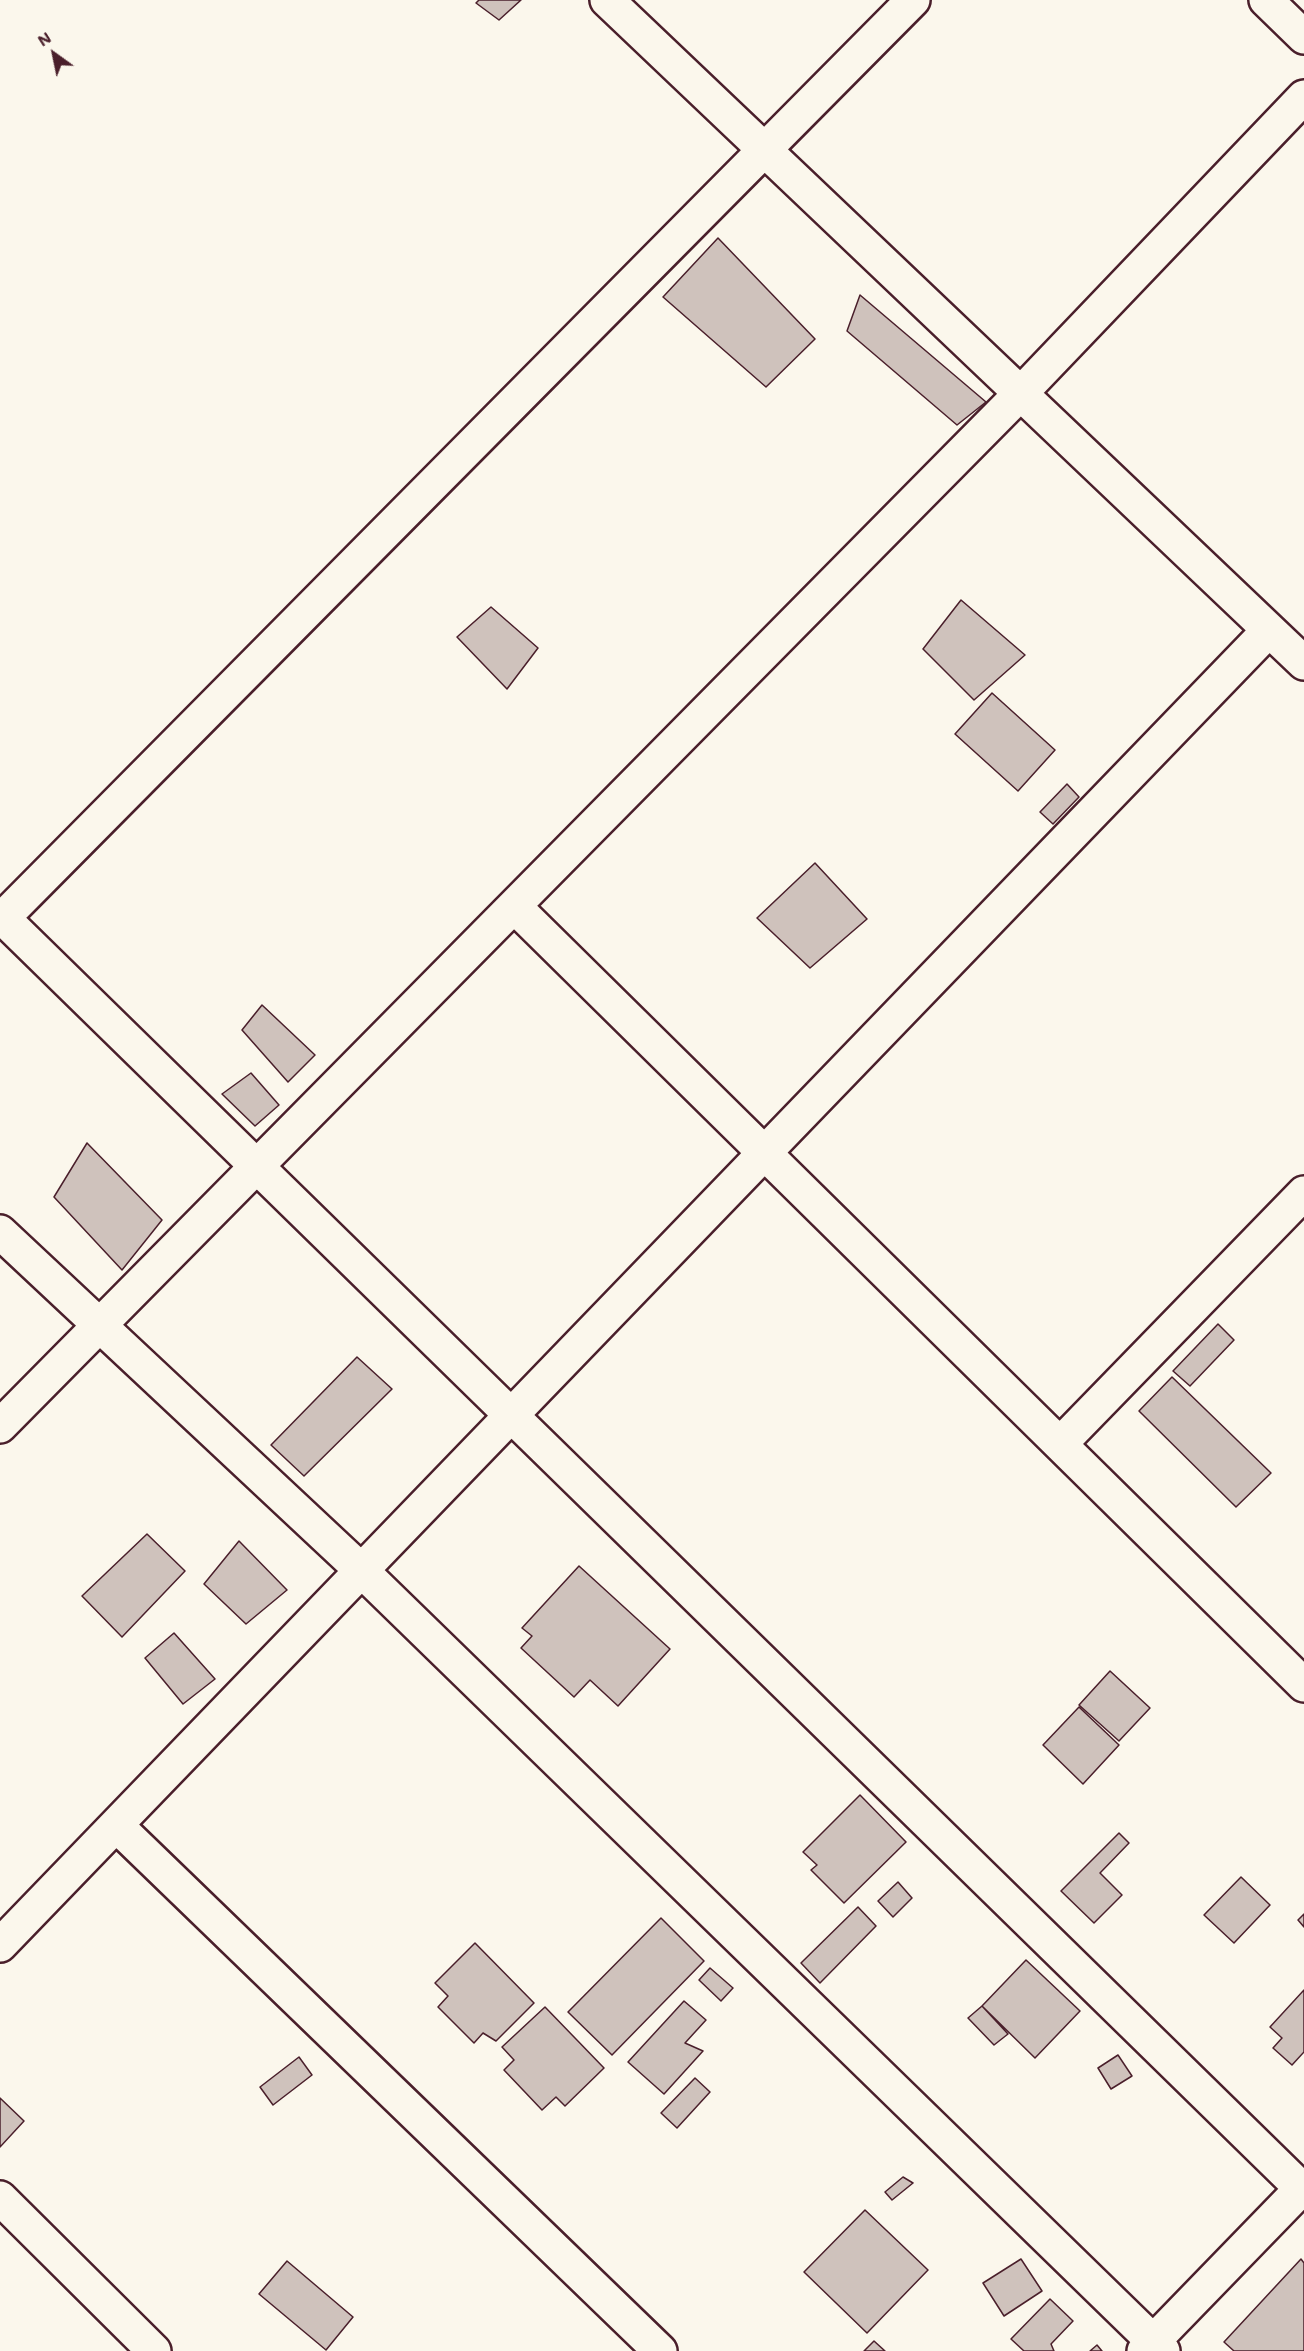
<!DOCTYPE html>
<html>
<head>
<meta charset="utf-8">
<style>
  body { margin:0 }
  #map { position:relative; width:1304px; height:2351px; overflow:hidden; background:#fbf7ec; font-family:Mali,sans-serif }
  canvas { display:block }
  .north { position:absolute; left:24px; top:24px; width:60px; height:60px; -webkit-text-stroke:4px #fbf7ec; paint-order:stroke; rotate:327deg; font-size:16px; font-weight:700; line-height:24px; text-align:center; color:#4a1f2b }
  .north::after { content:''; display:block; margin:auto; width:21px; height:27px; background:#4a1f2b; clip-path:polygon(50% 0,100% 100%,50% 72%,0 100%) }
</style>
</head>
<body>
<div id="map">
<canvas width="1304" height="2351"></canvas>
<div class="north">N</div>
</div>
<script>
const context = document.querySelector('canvas').getContext('2d');
context.lineJoin = 'round';
function paint(path, color) { context.fillStyle = color; context.fill(path, 'evenodd'); }
function strokePath(path, color, width, dash) { context.strokeStyle = color; context.lineWidth = width; context.lineCap = dash ? 'butt' : 'round'; context.setLineDash(dash || []); context.stroke(path); }
const building = new Path2D(`
  M479 0H521L499 20 476 3Z
  M718 238 815 339 766 387 663 297Z
  M860 295 986 402 957 425 847 331Z
  M961 600 1025 655 974 700 923 649Z
  M491 607 538 648 507 689 457 637Z
  M992 693 1055 750 1018 791 955 734Z
  M1067 784 1079 797 1053 824 1040 812Z
  M815 863 867 919 810 968 757 918Z
  M262 1005 315 1055 288 1082 242 1030Z
  M251 1073 279 1105 255 1126 222 1094Z
  M87 1143 162 1220 122 1270 54 1197Z
  M1218 1324 1234 1340 1190 1386 1173 1371Z
  M357 1357 392 1389 304 1476 271 1445Z
  M1172 1377 1271 1473 1236 1507 1139 1411Z
  M147 1534 185 1571 122 1637 82 1596Z
  M239 1541 287 1590 246 1624 204 1584Z
  M579 1566 670 1649 618 1706 590 1680 574 1697 521 1648 532 1636 522 1628Z
  M174 1633 215 1679 183 1704 145 1658Z
  M1110 1671 1150 1708 1119 1741 1079 1705Z
  M1079 1707 1119 1745 1083 1784 1043 1745Z
  M860 1795 906 1842 844 1903 811 1870 817 1865 803 1852Z
  M1119 1833 1129 1843 1100 1873 1122 1895 1094 1923 1061 1891Z
  M1241 1877 1270 1905 1234 1943 1204 1915Z
  M898 1882 912 1898 893 1917 878 1901Z
  M858 1907 876 1926 820 1983 801 1963Z
  M1304 1914V1927L1298 1920Z
  M661 1918 704 1961 612 2055 568 2012Z
  M475 1943 534 2003 496 2041 483 2033 474 2043 438 2007 448 1996 435 1983Z
  M1026 1960 1080 2011 1035 2058 982 2006Z
  M710 1968 733 1988 721 2001 699 1980Z
  M1304 1990V2052L1292 2065 1273 2048 1282 2038 1270 2027Z
  M684 2001 706 2020 685 2043 703 2051 664 2094 628 2062Z
  M982 2006 1008 2034 994 2045 968 2018Z
  M545 2007 604 2068 565 2106 556 2097 542 2110 504 2070 514 2060 502 2047Z
  M1118 2055 1132 2076 1111 2089 1098 2068Z
  M299 2057 312 2075 273 2105 260 2087Z
  M695 2078 710 2092 677 2128 661 2113Z
  M0 2098 24 2121 0 2147Z
  M903 2177 913 2183 892 2200 885 2192Z
  M865 2210 928 2270 867 2333 804 2272Z
  M1021 2259 1042 2291 1004 2316 983 2283Z
  M1301 2259 1304 2263V2351H1234L1224 2342Z
  M287 2261 353 2317 326 2350 259 2294Z
  M1050 2299 1073 2321 1051 2344 1054 2351H1024L1011 2339Z
  M874 2341 885 2351H864Z
  M1097 2345 1102 2351H1090Z`);
const street = new Path2D(`
  M607 0 1304 663
  M1266 0 1304 37
  M514 906 1304 1685
  M3 918 1304 2191
  M0 921 913 0
  M0 1232 361 1570 1163 2351
  M0 1426 1020 394 1304 97
  M1060 1444 1304 1193
  M116 1825 660 2351
  M0 1945 1269 630
  M0 2198 154 2351
  M1144 2351 1304 2186`);
paint(building, '#cfc2bc');
strokePath(building, '#4a1f2b', 1.5);
strokePath(street, '#4a1f2b', 38);
strokePath(street, '#fbf7ec', 33);
</script>
</body>
</html>
